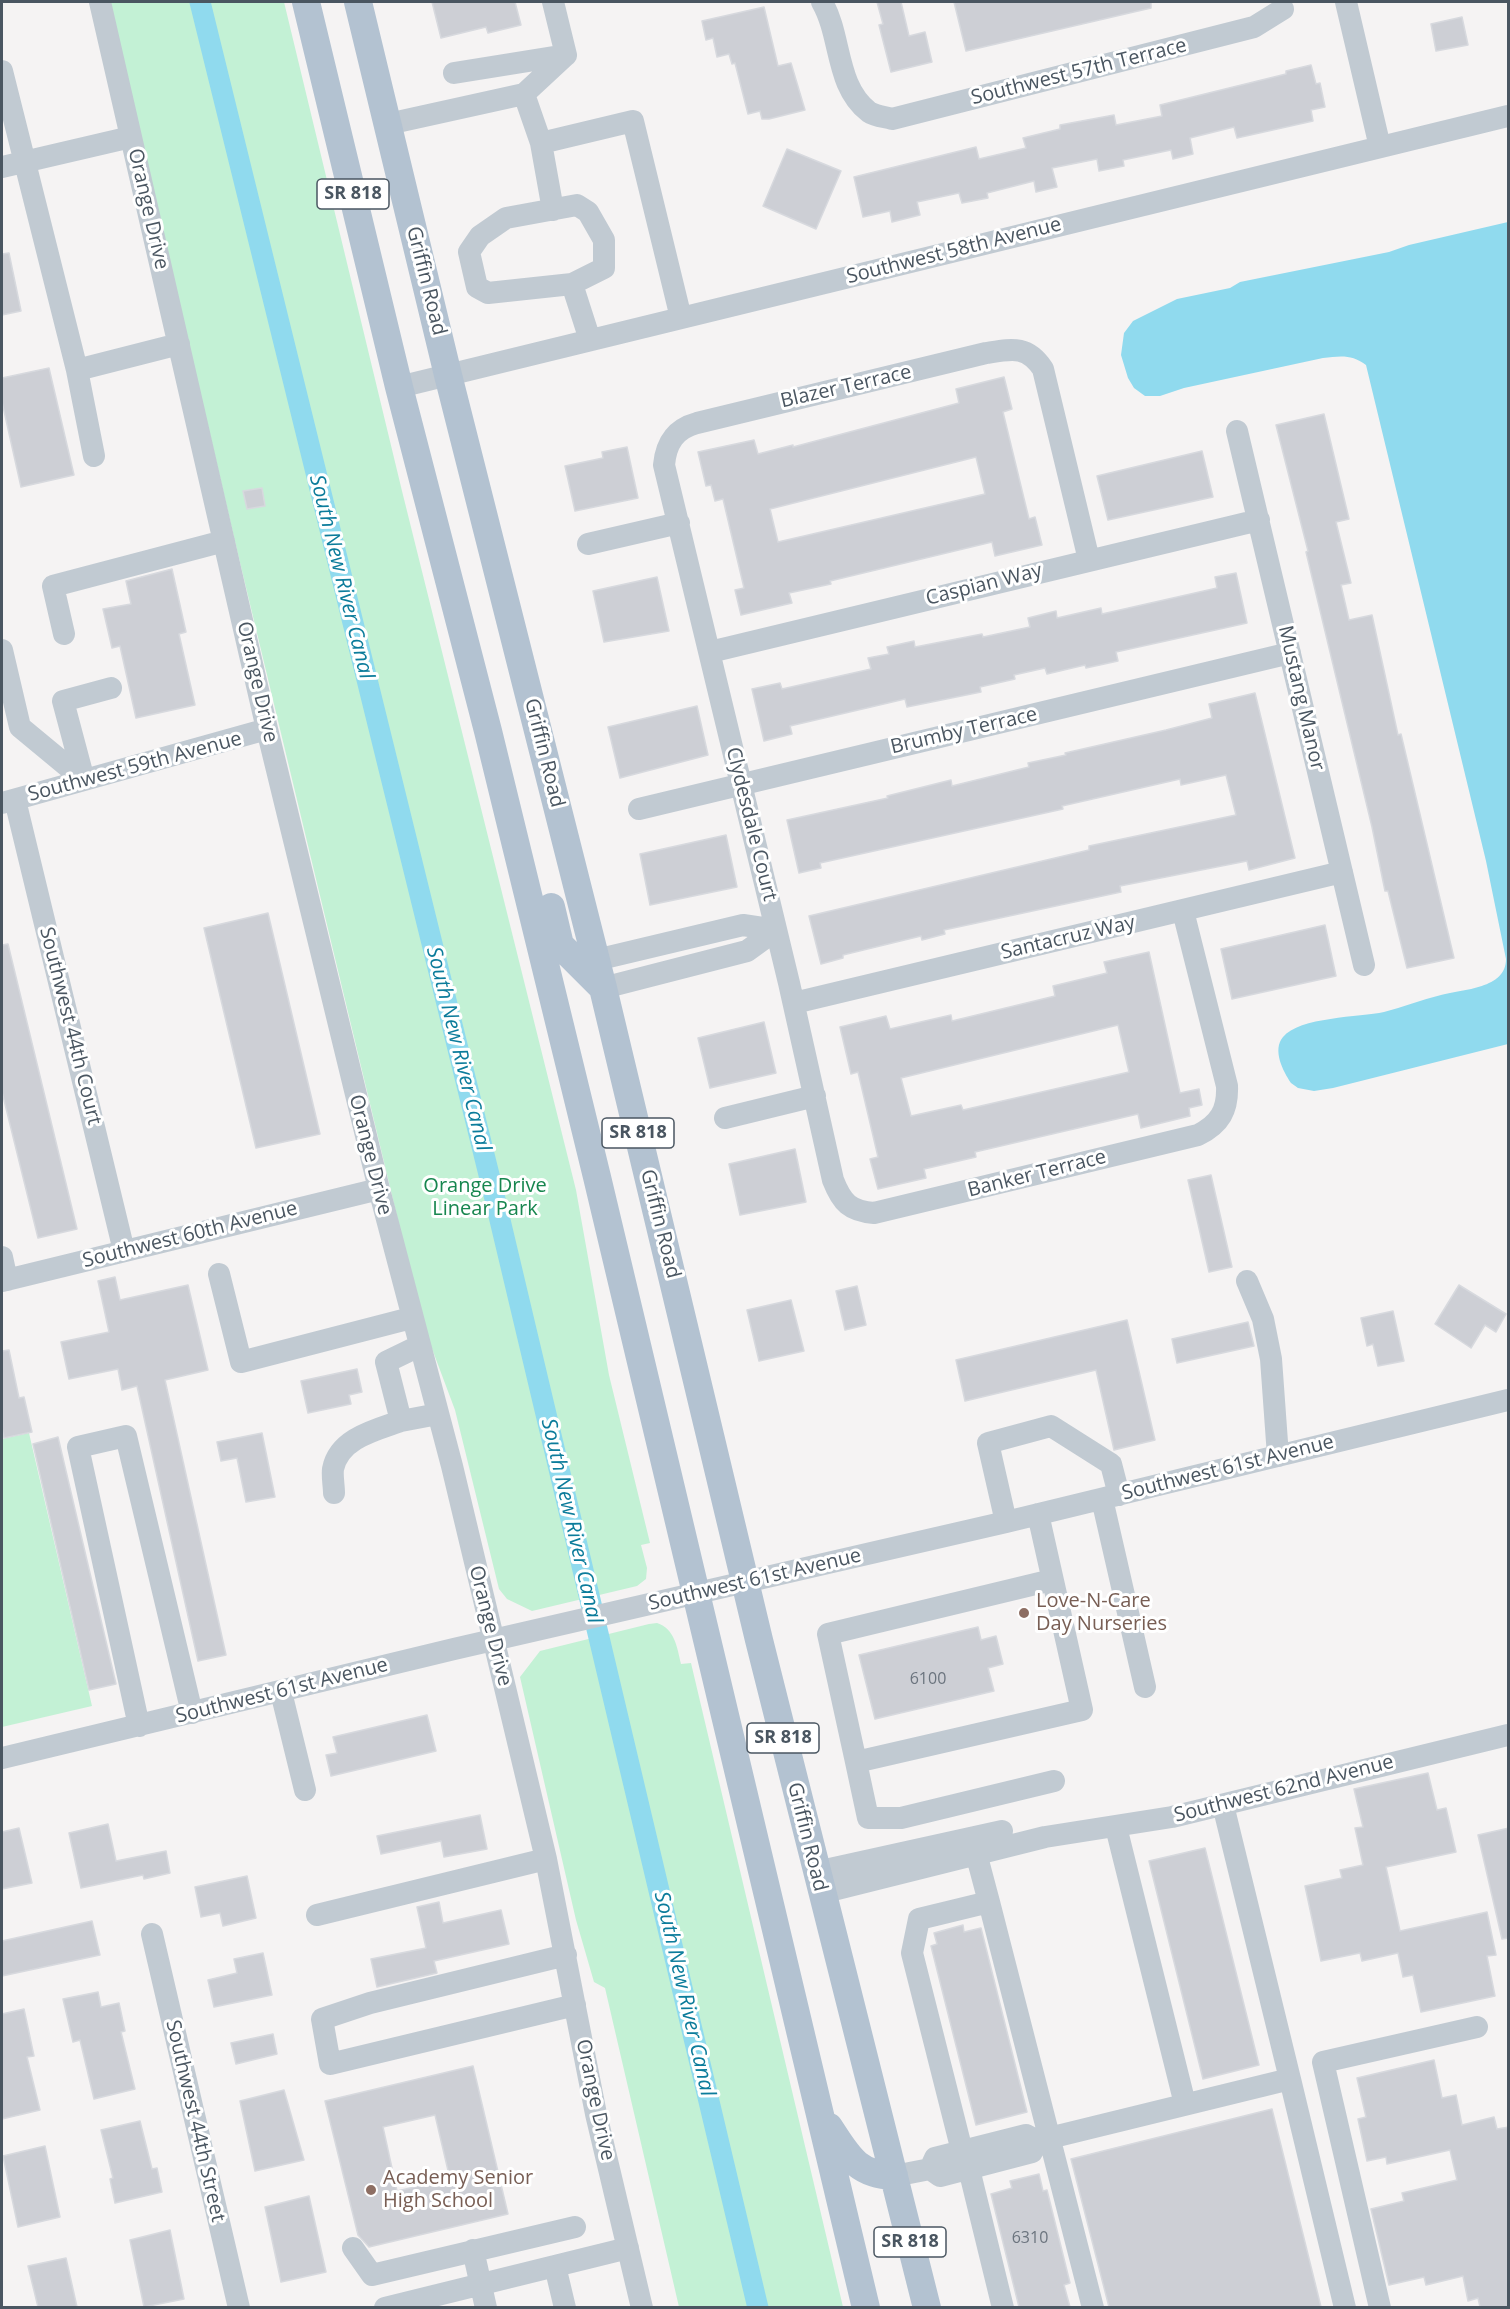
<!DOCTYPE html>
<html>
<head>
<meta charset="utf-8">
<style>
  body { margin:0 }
  #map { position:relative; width:1510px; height:2309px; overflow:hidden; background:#f5f3f3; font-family:"Open Sans",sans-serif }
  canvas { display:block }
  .frame { position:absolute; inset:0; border:3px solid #4a5661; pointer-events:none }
</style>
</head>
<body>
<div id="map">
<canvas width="1510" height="2309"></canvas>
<div class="frame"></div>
</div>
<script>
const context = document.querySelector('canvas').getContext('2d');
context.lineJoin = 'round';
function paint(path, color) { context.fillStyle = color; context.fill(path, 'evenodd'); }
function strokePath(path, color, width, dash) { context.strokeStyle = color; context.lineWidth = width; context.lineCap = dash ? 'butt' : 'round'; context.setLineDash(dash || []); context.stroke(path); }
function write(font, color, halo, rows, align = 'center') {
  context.font = font + ' "Open Sans",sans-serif'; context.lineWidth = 6; context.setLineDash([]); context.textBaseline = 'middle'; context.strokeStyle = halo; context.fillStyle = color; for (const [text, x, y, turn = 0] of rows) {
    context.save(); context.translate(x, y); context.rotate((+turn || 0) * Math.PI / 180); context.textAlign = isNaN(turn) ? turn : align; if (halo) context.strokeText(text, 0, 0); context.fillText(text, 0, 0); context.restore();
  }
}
const green = new Path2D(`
  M109 2H284L402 491 576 1190 609 1375 650 1543 641 1545 647 1568 646 1579 637 1586 532 1611 507 1599 499 1589 455 1410 431 1346 414 1287 237 550Z
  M29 1433 92 1706 2 1727V1439Z
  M657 1623C675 1629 677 1647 681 1664L691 1663 843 2307H679L605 1988 594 1982 576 1920 520 1677 540 1651 649 1624Z`);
const water = new Path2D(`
  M1508 222V1044L1333 1088 1314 1091 1298 1088 1291 1083C1283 1071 1272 1050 1283 1037 1299 1017 1360 1017 1384 1012 1403 1007 1421 1000 1441 995 1463 989 1506 989 1506 959L1486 861 1366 365C1352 354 1340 356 1323 358L1184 388 1160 396H1145L1134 388 1128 378 1121 355 1124 333 1133 321 1177 299 1230 288 1240 282 1389 252 1409 245Z`);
const canal = new Path2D(`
  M200 2 495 1199 758 2308`);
const building = new Path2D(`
  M432 2H515L521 25 488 33 486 27 441 38Z
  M877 2H901L909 36 925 32 932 62 891 72 879 25 883 24Z
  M954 2H1151V8L966 51Z
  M764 7 778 66 791 63 805 110 769 119H762L760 111 748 114 735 63 732 64 729 54 717 57 713 38 706 40 702 21Z
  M1462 17 1468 45 1436 51 1431 24Z
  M1311 65 1316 84 1320 83 1325 107 1311 110 1313 121 1237 138 1234 127 1190 138 1193 154 1173 159 1171 150 1123 160 1124 166 1099 171 1097 159 1052 168 1057 187 1036 192 1034 181 987 193 988 198 962 203 959 193 917 202 920 215 892 222 890 211 863 217 854 177 976 147 979 159 1026 148 1023 138 1060 129V125L1114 115 1116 125 1162 116 1160 105 1286 74V71Z
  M787 149 841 171 816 229 763 206Z
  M9 253 21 311 2 315V254Z
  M49 368 74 475 21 487 2 402V378Z
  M1004 377 1012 409 1003 412 1029 519 1035 517 1042 545 995 556 992 542 830 581 831 584 789 593 792 603 741 615 735 590 744 588 723 499 715 501 711 485 706 486 698 452 754 440 758 454 793 445V447L959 403 956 389ZM976 457 985 494 778 542 770 509Z
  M1324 414 1349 519 1336 522 1351 583 1341 585 1349 620 1372 615 1398 735 1401 734 1454 958 1407 968 1388 891H1385L1372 827 1306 552 1308 551 1276 425Z
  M627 447 638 498 575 511 565 466 603 458 602 452Z
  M1202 451 1213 497 1108 520 1097 476Z
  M262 488 265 506 247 509 243 491Z
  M172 569 186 632 179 634 195 705 136 718 120 646 112 648 103 609 131 604 126 581Z
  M1236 573 1247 623 1116 652 1118 661 1086 668 1085 665 1047 674 1045 668 1014 675 1015 679 980 687 981 692 907 707 905 699 790 726 792 734 764 741 752 689 780 683 782 689 871 669 868 658 889 654 887 647 914 641 915 647 982 634 983 637 1030 627 1028 618 1056 611 1057 618 1101 608 1102 614 1217 588 1215 577Z
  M657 577 669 631 604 642 593 591Z
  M1255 693 1295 858 1249 870 1247 861 1120 886 1121 892 944 930 945 934 922 940 921 936 843 955V958L821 964 809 916 1089 850V846L1236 815 1226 775 1181 785 1180 779 1062 806 1063 809 820 863 821 868 799 873 787 820 888 798 887 796 951 780 952 786 1029 767 1028 763 1066 755 1065 753 1166 730 1212 718 1209 704Z
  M697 706 708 755 620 778 608 727Z
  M726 835 737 887 650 905 640 854Z
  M268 913 320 1134 256 1148 204 928Z
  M1325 925 1336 976 1232 999 1221 949Z
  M8 944 77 1229 38 1238 2 1092V945Z
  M1149 952 1180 1093 1199 1089 1202 1105 1189 1108 1190 1116 1141 1128 1138 1114 975 1152 976 1157 924 1169 926 1178 878 1189 870 1159 878 1157 858 1072 851 1074 840 1027 886 1016 890 1029 951 1015 952 1021 1055 996 1053 986 1107 973 1104 962ZM1118 1025 1129 1072 963 1110 961 1105 911 1116 901 1078Z
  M764 1022 776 1073 710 1088 698 1038Z
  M795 1149 806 1202 740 1215 729 1164Z
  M1211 1175 1232 1267 1209 1272 1188 1180Z
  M115 1277 120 1300 188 1285 208 1370 165 1380 226 1655 198 1661 137 1386 122 1390 118 1369 69 1379 61 1342 109 1332 98 1281Z
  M1459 1285 1506 1314 1496 1332 1485 1325 1471 1348 1435 1324Z
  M857 1286 866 1325 845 1330 836 1291Z
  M791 1300 804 1351 759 1361 747 1310Z
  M1393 1311 1404 1361 1378 1366 1373 1344 1367 1346 1361 1318Z
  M1127 1320 1155 1440 1114 1450 1096 1370 965 1401 956 1360Z
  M1248 1322 1254 1346 1177 1363 1172 1339Z
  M9 1350 19 1398 24 1397 32 1432 4 1438 2 1427V1351Z
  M357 1369 362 1392 349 1395 351 1404 308 1413 301 1381Z
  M262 1433 275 1497 246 1502 237 1458 221 1461 217 1442Z
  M58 1437 116 1684 89 1690 33 1444Z
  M978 1627 981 1640 996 1636 1003 1664 988 1668 994 1691 875 1719 859 1655Z
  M427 1715 436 1751 331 1776 326 1755 337 1753 333 1737Z
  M1428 1773 1437 1810 1446 1808 1456 1852 1386 1867 1400 1931 1487 1912 1496 1955 1487 1956 1495 1996 1421 2012 1413 1975 1403 1977 1398 1953 1362 1961 1360 1953 1321 1961 1305 1886 1342 1878 1340 1870 1363 1865 1355 1828 1363 1827 1354 1789Z
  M480 1815 487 1849 444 1857 441 1841 381 1854 377 1836Z
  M108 1824 116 1861 166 1851 170 1873 144 1879 143 1875 81 1888 69 1833Z
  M19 1828 32 1883 2 1889V1832Z
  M1509 1828V1938L1502 1939 1478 1835Z
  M1205 1848 1259 2065 1203 2079 1149 1861Z
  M247 1876 256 1918 223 1926 220 1913 201 1917 195 1887Z
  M439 1902 443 1923 501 1910 509 1944 434 1961 437 1973 377 1987 371 1959 426 1948 417 1907Z
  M92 1921 100 1955 2 1976V1941Z
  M963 1925 964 1932 981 1928 1027 2112 976 2125 931 1946 937 1944 934 1933Z
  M263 1953 272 1995 214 2007 208 1980 237 1973 234 1959Z
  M98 1992 101 2007 119 2003 125 2031 121 2032 135 2089 94 2099 80 2040 73 2042 63 1999Z
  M24 2009 34 2056 27 2057 40 2110 2 2119V2014Z
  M273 2034 277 2054 236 2064 231 2043Z
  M1434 2060 1442 2098 1456 2095 1462 2125 1494 2117 1497 2129 1509 2127V2307H1480L1478 2298 1468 2301 1463 2276 1426 2285 1424 2277 1389 2285 1371 2209 1404 2201 1402 2193 1457 2180 1450 2150 1387 2164 1386 2157 1367 2161 1358 2119 1366 2117 1357 2078Z
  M473 2066 508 2214 369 2247 358 2235 325 2101ZM435 2115 450 2179 397 2191 383 2127Z
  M284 2090 304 2160 255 2171 240 2101Z
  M1272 2109 1321 2307H1109L1071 2159Z
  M140 2121 152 2169 157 2168 162 2192 115 2203 110 2179 113 2178 101 2130Z
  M45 2146 60 2217 18 2227 3 2156Z
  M1039 2174 1043 2191 1047 2190 1070 2283 1064 2285 1070 2307H1019L991 2194 1012 2188 1010 2181Z
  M309 2196 326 2272 281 2282 265 2207Z
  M170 2230 184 2299 144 2307 130 2240Z
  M66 2258 77 2307H38L28 2266Z`);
const minor = new Path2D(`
  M100 2 267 729 379 1189 452 1466 546 1859 596 2114 642 2308
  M822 2C842 37 835 86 869 112 875 116 885 117 892 119L1254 27 1283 9
  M1346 2 1380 147
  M2 71 77 370 94 456
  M454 73 566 55
  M524 94 541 143 633 121 681 318
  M388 124 524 94 566 55 553 2
  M541 143 553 210
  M2 167 131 137
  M572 284 604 268V240L588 212 577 205 506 218 480 236 469 252 477 287 488 293 572 284 590 340
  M77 370 179 344
  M399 387 1508 116
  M1237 431 1364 965
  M588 544 679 523
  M1089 560 1043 369C1027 345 1012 349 986 353L697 423C675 429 666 443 664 465L789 983 833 1180C842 1203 850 1211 874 1213L1198 1135C1220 1124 1228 1110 1227 1086L1183 911
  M64 634 53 586 224 541
  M2 650 20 727 84 780 63 701 111 688
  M710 652 1259 520
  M15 800 124 1251
  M2 803 267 729
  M639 809 1290 653
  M596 960 743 925 776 930
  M603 988 747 951 776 930
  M794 1003 1342 872
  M725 1118 815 1096
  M2 1257 7 1280
  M219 1274 241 1362 411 1318
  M2 1281 379 1189
  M1247 1281 1263 1319 1271 1359 1278 1456
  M419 1346 386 1362 401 1421 438 1414
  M334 1493C334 1486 332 1476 333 1469 339 1438 376 1430 401 1421
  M1102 1499 1145 1687
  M1038 1514 1082 1710 856 1762 828 1634 1052 1580
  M1006 1522 988 1443 1051 1426 1111 1464 1119 1495
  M281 1692 305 1790
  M139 1726 78 1447 126 1436 192 1713
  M2 1758 454 1649 1006 1522 1508 1400
  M856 1762 868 1818H901L1054 1781
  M1223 1805 1290 2079
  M1116 1827 1185 2104
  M976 1853 989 1902
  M816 1872 1002 1831
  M821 1893 1045 1837 1172 1817 1508 1735
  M317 1915 546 1859
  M152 1934 239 2308
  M566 1955 370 2003 322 2019 330 2064 575 2005
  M962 2151 912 1953 919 1919 989 1902 1093 2308
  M930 2169 935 2158 1026 2135 1037 2141 1290 2079 1345 2308
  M969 2169 1003 2308
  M894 2176 930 2169 940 2176 1032 2152 1037 2141
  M353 2248 372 2275 575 2227
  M473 2250 486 2308
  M555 2266 565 2308
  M385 2308 628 2248
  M1380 2308 1323 2062 1477 2027`);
const major = new Path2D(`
  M306 2 399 387 488 731 597 1177 866 2308
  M358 2 448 375 603 988 759 1640 927 2308
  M551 907 560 945 603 988
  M829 2127C848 2156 857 2175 894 2176`);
const markers = [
  [1024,1613,6,"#8d6e63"],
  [371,2190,6,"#8d6e63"]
];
const numberNames = [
  ["6100",928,1679],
  ["6310",1030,2238]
];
const shields = [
  [353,194,72],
  [638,1133,72],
  [783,1738,72],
  [910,2242,72]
];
const shieldNames = [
  ["SR 818",353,194],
  ["SR 818",638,1133],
  ["SR 818",783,1738],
  ["SR 818",910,2242]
];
const streetNames = [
  ["Southwest 57th Terrace",1079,72,-14],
  ["Orange Drive",148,209,77],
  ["Southwest 58th Avenue",954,251,-14],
  ["Griffin Road",426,281,76],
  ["Blazer Terrace",846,387,-13],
  ["Caspian Way",984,585,-14],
  ["Orange Drive",257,682,77],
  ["Mustang Manor",1301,698,77],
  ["Brumby Terrace",964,731,-13],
  ["Griffin Road",544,753,76],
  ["Southwest 59th Avenue",135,767,-15],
  ["Clydesdale Court",751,824,76],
  ["Santacruz Way",1068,938,-13],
  ["Southwest 44th Court",70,1026,76],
  ["Orange Drive",370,1155,76],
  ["Banker Terrace",1037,1174,-14],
  ["Griffin Road",660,1224,76],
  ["Southwest 60th Avenue",190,1235,-14],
  ["Southwest 61st Avenue",1228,1468,-14],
  ["Southwest 61st Avenue",755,1580,-13],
  ["Orange Drive",490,1626,76],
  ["Southwest 61st Avenue",282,1691,-14],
  ["Southwest 62nd Avenue",1284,1789,-14],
  ["Griffin Road",807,1837,76],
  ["Orange Drive",595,2100,78],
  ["Southwest 44th Street",195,2121,77]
];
const parkNames = [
  ["Orange Drive",485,1186],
  ["Linear Park",485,1209]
];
const educationNames = [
  ["Love-N-Care",1036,1601],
  ["Day Nurseries",1036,1624],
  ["Academy Senior",383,2178],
  ["High School",383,2201]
];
const waterNames = [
  ["South New River Canal",341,577,76],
  ["South New River Canal",458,1049,76],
  ["South New River Canal",571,1521,77],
  ["South New River Canal",684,1994,77]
];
paint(green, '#c3f1d5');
paint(water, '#90daee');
strokePath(canal, '#90daee', 21);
paint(building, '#cdcfd5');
strokePath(building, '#d7d9de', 1.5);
strokePath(minor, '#c1cad2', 22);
strokePath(major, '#b3c2d1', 28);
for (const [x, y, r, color] of markers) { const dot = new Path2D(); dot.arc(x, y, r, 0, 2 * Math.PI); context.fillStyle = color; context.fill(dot); strokePath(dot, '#fff', 2); }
write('16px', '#6b747e', null, numberNames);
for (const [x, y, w] of shields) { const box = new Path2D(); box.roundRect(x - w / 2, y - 15, w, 30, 4.5); context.fillStyle = '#fff'; context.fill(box); strokePath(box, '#4a5661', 1.5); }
write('bold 18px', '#4a5661', null, shieldNames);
write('20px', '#4a5661', '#fff', streetNames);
write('20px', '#17864f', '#fff', parkNames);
write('20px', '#785e54', '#fff', educationNames, 'left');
write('italic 21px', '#0c7c9b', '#fff', waterNames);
</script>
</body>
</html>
